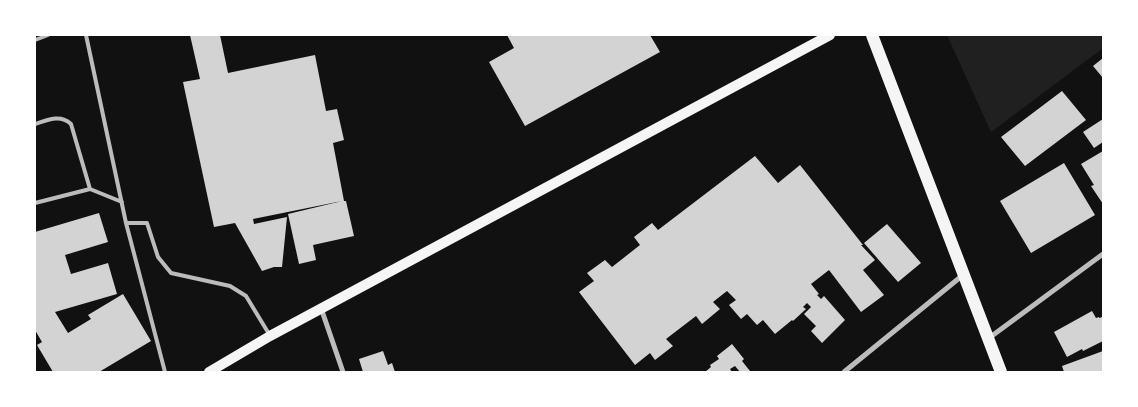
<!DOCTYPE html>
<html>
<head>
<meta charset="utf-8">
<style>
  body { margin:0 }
  #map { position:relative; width:1138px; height:407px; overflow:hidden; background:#111; font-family:Inter,sans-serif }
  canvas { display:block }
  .frame { position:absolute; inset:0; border:36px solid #fff; pointer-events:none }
</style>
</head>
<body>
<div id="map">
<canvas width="1138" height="407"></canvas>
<div class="frame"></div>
</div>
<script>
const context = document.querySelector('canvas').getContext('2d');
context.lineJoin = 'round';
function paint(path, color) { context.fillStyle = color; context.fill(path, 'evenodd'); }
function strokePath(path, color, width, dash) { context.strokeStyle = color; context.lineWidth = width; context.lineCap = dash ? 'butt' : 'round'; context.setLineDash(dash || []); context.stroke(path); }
const green = new Path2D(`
  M947 35H1103V48L991 132Z`);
const building = new Path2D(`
  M190 35H220L228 73 315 55 326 111 337 109 344 140 333 143 344 201H346L354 236 313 245 316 260 299 264 288 214 342 201 253 219 254 224 287 217 282 267H274L262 271 235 223 214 227 183 82 200 79Z
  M507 35H650L660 52 525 126 489 62 514 48Z
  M1103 58V78L1093 66Z
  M1062 91 1086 120 1025 166 1001 137Z
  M1103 119V142L1094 148 1083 132Z
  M1103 151V204L1091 186 1094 185 1081 164Z
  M755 156 778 183 800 165 863 245H861L875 260 863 270 884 295 861 312 829 270 811 284 819 294 817 295 821 299 824 296 845 320 822 343 811 331 816 326 804 314 811 307 807 303 803 307 806 309 793 321 792 320 775 334 763 320 757 325 747 314 741 319 729 305 736 300 727 291 713 302 720 309 702 324 696 316 666 339 673 346 655 360 650 353 635 365 579 292 594 281 587 273 605 260 612 267 640 245 634 237 652 223 658 230Z
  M1064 163 1095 215 1031 253 1000 201Z
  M99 213 108 242 65 255 71 274 108 263 117 294 55 312 68 333 91 319 88 315 123 294 151 341 99 372H53L37 345 42 342 35 330V232Z
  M887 224 921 263 898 282 864 243Z
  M1092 311 1096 318 1099 317V318L1102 317 1103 320V341L1083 351 1082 349 1067 357 1054 332Z
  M732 344 744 359 742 361 750 371 740 372 735 366 730 369 732 372H705L711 367 710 365 719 359 717 356Z
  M383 351 388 365 392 363 395 372H363L359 359Z
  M1103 351V372H1064L1062 366Z`);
const service = new Path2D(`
  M86 35 126 223H147L158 257 171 273 230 286 246 296 269 334
  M35 40 48 35
  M35 124C48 120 60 114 71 124L90 189
  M35 203 90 189 122 202
  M126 223 165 372`);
const minor = new Path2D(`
  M321 308 343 372
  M989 338 1103 254
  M844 372 963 275`);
const secondary = new Path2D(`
  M209 372 270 336 830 35`);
const primary = new Path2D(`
  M872 35 1001 372`);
paint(green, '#202020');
paint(building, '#d3d3d3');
strokePath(service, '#bcbcbc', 4);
strokePath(minor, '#bcbcbc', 5);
strokePath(secondary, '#f5f5f5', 10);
strokePath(primary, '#f5f5f5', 12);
</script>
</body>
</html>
